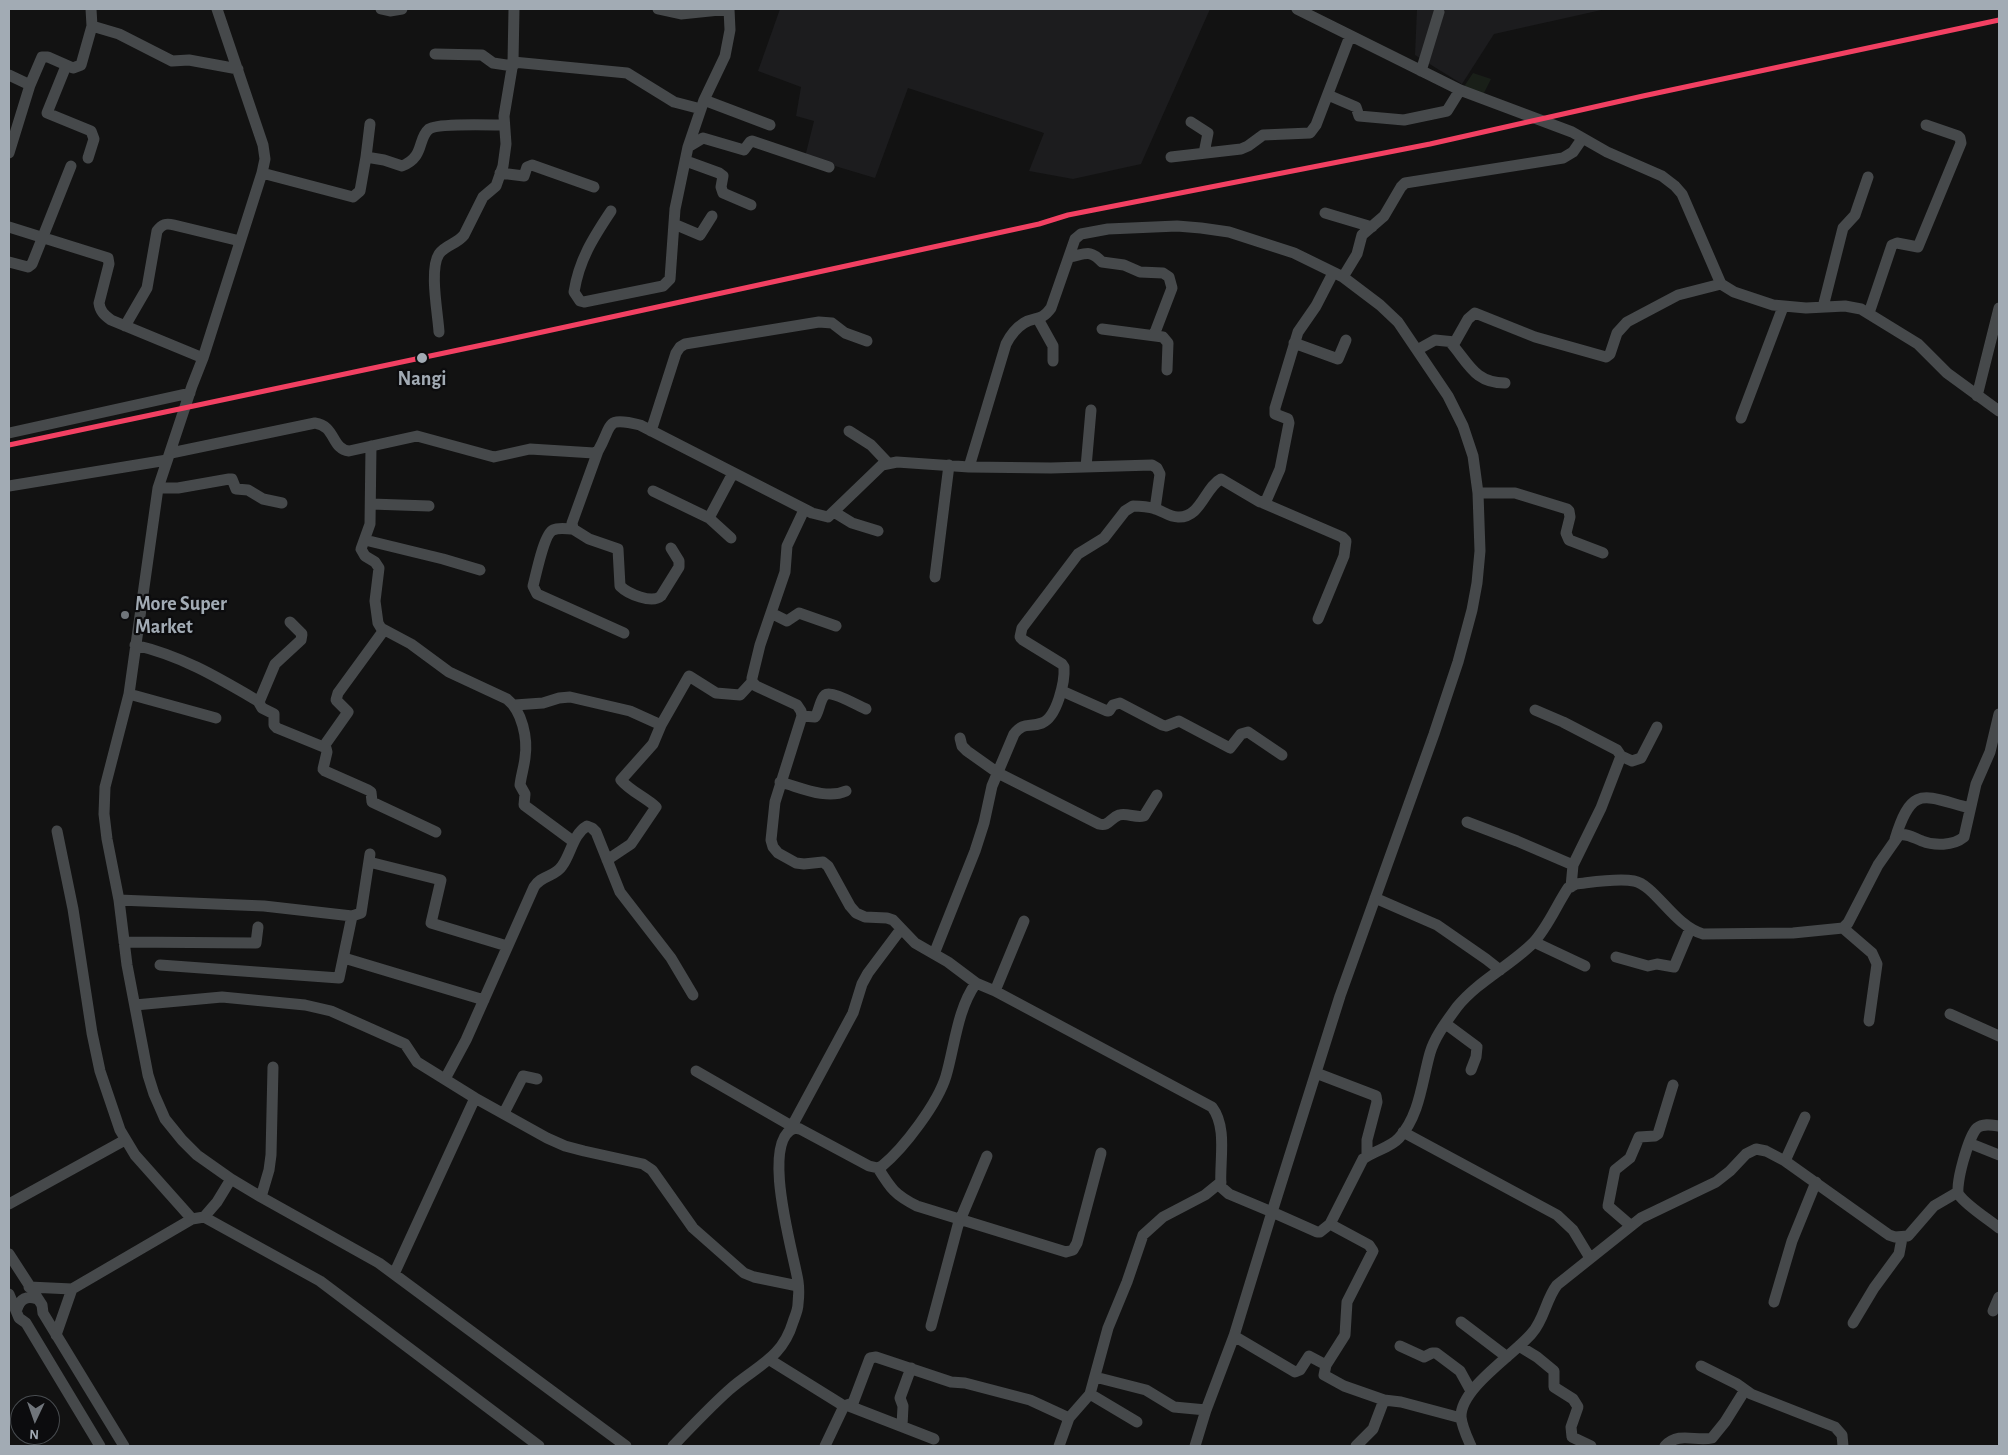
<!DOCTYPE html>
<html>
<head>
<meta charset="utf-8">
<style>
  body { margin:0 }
  #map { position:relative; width:2008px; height:1455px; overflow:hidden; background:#121212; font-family:"Alegreya Sans",sans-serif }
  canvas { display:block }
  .frame { position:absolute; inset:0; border:10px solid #a2abb4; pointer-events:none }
  .north { position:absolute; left:10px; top:1395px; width:50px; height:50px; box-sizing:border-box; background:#0c0c0e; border:1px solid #484c50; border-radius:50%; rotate:183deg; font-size:14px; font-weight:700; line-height:20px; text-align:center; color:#a2abb4 }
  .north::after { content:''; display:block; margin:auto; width:18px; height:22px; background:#70757b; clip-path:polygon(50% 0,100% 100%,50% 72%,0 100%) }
</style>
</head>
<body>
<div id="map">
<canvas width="2008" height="1455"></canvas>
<div class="frame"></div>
<div class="north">N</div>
</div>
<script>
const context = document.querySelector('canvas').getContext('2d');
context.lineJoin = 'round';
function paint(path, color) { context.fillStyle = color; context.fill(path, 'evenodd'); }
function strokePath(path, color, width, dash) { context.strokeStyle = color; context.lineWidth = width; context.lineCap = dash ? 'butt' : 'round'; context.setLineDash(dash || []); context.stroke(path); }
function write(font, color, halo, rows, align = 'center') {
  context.font = font + ' "Alegreya Sans",sans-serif'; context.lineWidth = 4.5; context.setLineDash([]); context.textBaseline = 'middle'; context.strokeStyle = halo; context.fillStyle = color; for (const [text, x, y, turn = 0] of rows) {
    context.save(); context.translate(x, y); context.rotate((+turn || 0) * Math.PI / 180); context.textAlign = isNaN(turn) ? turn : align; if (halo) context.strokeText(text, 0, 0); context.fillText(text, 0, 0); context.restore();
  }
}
const built = new Path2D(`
  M780 9H1210L1141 164 1073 179 1029 171 1044 133 908 88 875 178 805 157 814 121 796 116 801 87 758 71Z
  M1417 9H1606L1494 34 1462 84 1415 55Z`);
const green = new Path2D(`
  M1473 73 1491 79 1483 95 1463 88Z`);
const minor = new Path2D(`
  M217 9 263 145 265 159 262 173 203 358 192 386 158 488 129 694 105 787 104 814 107 839 119 900 127 965 148 1075 154 1094 165 1119 182 1140 197 1155 231 1179 261 1197 379 1263 626 1446
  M381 9 390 11 402 9
  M658 9 681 14 729 9
  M1297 9 1460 90 1572 132 1607 152 1662 176 1675 186 1682 194 1721 284 1734 292 1773 305 1806 308 1845 306 1861 309 1918 344 1947 373 1999 411
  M92 26 119 34 172 61 189 60 238 69
  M435 54 482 55 493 63 513 66
  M513 62 627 73 674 102 701 109
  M66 66 47 113 91 131 94 139 88 158
  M1421 71 1439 12
  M9 75 30 85
  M1328 95 1356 107 1359 116 1404 120 1447 111 1460 90
  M704 100 770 125
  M1191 122 1208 133 1204 153
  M688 147 703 138 744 150 750 142 752 141 829 167
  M9 153 30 85 42 57H48L73 68 81 65 92 26 91 9
  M366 157 370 124
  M1171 157 1241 149 1248 146 1263 135 1310 133 1316 125 1350 36
  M686 161 719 173 723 176 721 187 723 193 751 205
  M262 173 353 197 360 191 366 157 384 160 402 166C425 157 417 139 429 129 437 123 491 125 504 125
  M500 173 524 176 527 167 532 165 594 187
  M611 211C593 238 579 260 574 292L580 301 584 302 663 286 670 279 675 209 688 147 704 100 725 56 730 30 729 9
  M1325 213 1372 227
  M674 224 700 235 712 216
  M9 227 108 258 109 264 99 303C100 311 104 315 111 320L203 358
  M1069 257C1086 254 1090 249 1102 262L1124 265 1140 272 1163 273 1169 277 1172 288 1154 335
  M9 262 28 267 32 264 71 166
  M1343 277 1357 254 1362 235 1384 216 1401 187 1405 183 1563 158 1573 152 1582 139
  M1823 307 1843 228 1855 215 1868 177
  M1869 313 1892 245 1897 243 1918 247 1961 143 1960 138 1958 136 1926 125
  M1038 319 1053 346V361
  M125 326 147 288 157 231C162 224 166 223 174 225L240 241
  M1102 329 1163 337 1168 343 1167 370
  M439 332C438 314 429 269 439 254 445 245 457 244 464 235L483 197 496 186 503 166 506 144 504 116 513 62 514 9
  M1294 343 1338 359 1346 340
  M1451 343C1469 364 1475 383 1505 383
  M1417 350 1435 340 1455 342 1468 319 1475 313 1535 337 1606 357 1610 354 1617 333 1627 322 1678 295 1721 284
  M1977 396 1999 308
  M1741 418 1783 307
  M651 431 676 353 680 347 685 344 819 322 832 323 845 333 867 341
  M849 431 871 445 888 463
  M9 433 190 393
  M371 446 370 524 361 549 365 556 375 562 379 568 375 601 378 623 381 628 411 644 449 672 507 699C522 711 528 738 525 758 524 767 521 776 520 785L525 794 524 805 574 842
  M598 451 572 523 573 529 589 539 618 549 620 586C628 594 652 604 661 596L679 567V561L671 548
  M171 453 315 423C336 426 331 449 349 451L417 436 494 457 530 449 594 453 598 451C613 425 604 416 640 425L812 513 828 517 882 465 897 462 969 467 1006 344C1010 336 1016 328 1024 323 1035 316 1041 322 1051 308L1075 239 1081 234 1108 229 1177 226 1201 228 1229 232 1294 253 1343 277 1380 305 1398 322 1448 396 1463 426 1473 456 1478 493 1480 551 1477 583 1472 610 1458 662 1434 734 1340 996 1272 1212 1229 1194 1221 1187C1219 1162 1228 1128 1212 1107L995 991 976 983C957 1010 955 1045 946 1076 938 1103 904 1148 882 1166L878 1168 869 1166 800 1129 795 1128C759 1139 794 1255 798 1281 799 1288 799 1296 798 1304 798 1310 795 1316 793 1322 782 1359 756 1366 729 1390 710 1407 691 1427 673 1446
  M969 467 1051 468 1152 465 1157 468 1160 474 1155 509
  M1086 467 1091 410
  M9 486 167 460
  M158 488H178L229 479H232L236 489 248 490 263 499 282 503
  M653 491 709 518 731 538
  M1478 493H1515L1567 509 1569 511 1570 517 1566 533 1569 540 1603 553
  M1263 503 1342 537 1346 541 1344 556 1318 619
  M371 504 429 506
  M804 510 787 546 785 572 760 645 752 678V682L756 686 797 705 801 711 802 716 775 802 771 840 773 847 778 853 796 863 804 864 823 862 828 866 850 906 856 913 865 917 887 918 893 920 915 943 948 962 976 983
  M834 512 852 523 878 531
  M709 518 733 473
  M573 529C567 529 559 527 553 530 544 534 536 575 533 586L537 594 624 633
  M365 540 443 559 480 570
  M935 577 949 465
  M771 613 787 621 799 613 836 626
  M135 645C182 656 217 677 258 701L262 708 274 714V725L277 728 326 748 327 752 323 769 325 771 368 790 371 792 372 802 436 832
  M1062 691 1107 711H1109L1113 705 1120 703 1162 725 1166 726 1179 721 1230 748 1241 734 1248 732 1282 755
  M129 694 216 718
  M259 702 275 664 301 640 302 634 290 622
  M515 705 543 703 559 698 570 697 630 711 661 725
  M1535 710 1563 722 1617 750 1621 756 1601 808 1573 865
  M802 716 815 717C819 712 820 699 825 695 832 690 858 706 866 709
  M960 738 962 746 967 751 998 773 1099 824C1109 827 1110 818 1119 815 1128 813 1135 818 1144 816L1157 795
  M324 746 348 712 336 700 338 693 384 630
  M1621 756 1632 761 1641 758 1657 727
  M780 782C800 787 826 800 846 791
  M1467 822 1517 841 1573 865 1571 887
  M57 831 73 909 92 1033 100 1071 120 1130 135 1155 192 1219
  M1895 839C1912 784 1923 796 1970 808
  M607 860 631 844 656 807C645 797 630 791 621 780L653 744 661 725 689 676 716 693 740 695 752 682
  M369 862 441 880 431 923 507 946
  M1375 898 1437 925 1486 959 1500 970
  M119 900 264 906 352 916
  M1843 928 1872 953 1877 964 1869 1021
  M124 942 256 943 258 927
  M1534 942 1585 966
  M934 954 975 851 984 823 992 786 1014 734C1024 721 1029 728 1042 723 1057 717 1065 682 1064 667L1062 664 1023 640 1020 637 1022 628 1078 554 1104 538 1125 511 1133 506C1140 506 1149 507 1156 509 1164 512 1170 517 1178 517 1201 518 1205 487 1221 479L1260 502 1266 501 1280 469 1289 423 1288 419 1275 414V408L1298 332 1316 306 1333 273
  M1616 957 1648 966 1657 964 1674 967 1690 929
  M344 958 484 1000
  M160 965 339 978 352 916 361 913 370 854
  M995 991 1024 921
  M135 1005 222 997 305 1005 331 1011 405 1044 417 1062 475 1098 547 1138 565 1146 584 1151 643 1164 652 1170 693 1228 744 1273 754 1277 798 1286
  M1950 1014 1999 1036
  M1446 1024 1477 1047 1476 1057 1471 1070
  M696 1071 795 1128
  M1316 1073 1376 1096 1377 1102 1367 1140V1156
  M445 1079 466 1040 534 887C541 875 555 877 562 866 571 854 573 834 587 826L592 828 596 832 620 892 671 958 693 995
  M504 1113 523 1076 537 1079
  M792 1126 853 1013 862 984 868 973 901 929
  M1999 1126C1992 1125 1983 1123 1977 1128 1969 1135 1954 1187 1959 1195 1967 1206 1988 1219 1999 1228
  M1403 1132 1557 1215 1573 1230 1590 1258
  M1969 1143 1999 1155
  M1785 1161 1805 1117
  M878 1168C891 1189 895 1195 917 1206L1066 1252 1073 1250 1077 1243 1101 1153
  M261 1197 269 1170 271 1155 273 1067
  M9 1204 125 1140
  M204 1217 217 1202 231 1179
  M1330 1224 1369 1245 1373 1251 1347 1302 1345 1335 1326 1365 1324 1375 1344 1386 1384 1400 1401 1402 1461 1418
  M1630 1225 1608 1206 1615 1170 1630 1158 1639 1137 1655 1136 1658 1134 1673 1085
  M9 1254 42 1305 43 1313 124 1446
  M394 1274 475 1098
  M29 1287 72 1289 192 1219 204 1217 320 1281 539 1446
  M9 1294 19 1318 26 1323 100 1446
  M1774 1302 1792 1241 1816 1182
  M17 1309C20 1299 27 1295 37 1299
  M1993 1311 1999 1297
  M1461 1322 1507 1357
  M1853 1323 1874 1288 1899 1254 1902 1238
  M931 1326 958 1225 987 1156
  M56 1335 72 1289
  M1234 1336 1295 1372 1300 1370 1309 1356 1326 1365
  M1400 1346 1424 1357 1432 1353H1436L1460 1371 1471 1391
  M1519 1346 1537 1357 1554 1371V1387L1573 1399 1578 1407 1571 1427 1572 1437 1591 1446
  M770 1360 844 1406 853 1403 870 1358 876 1357 951 1382 965 1383 1030 1400 1069 1418
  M1701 1366 1737 1384 1751 1394 1835 1427 1842 1435 1843 1446
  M1095 1377 1146 1390 1174 1407 1206 1410
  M1090 1394 1137 1422
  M849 1406 934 1439
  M902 1426 903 1406 900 1398 911 1368
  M825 1446 844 1406
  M1059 1446 1069 1418 1090 1394 1108 1328 1127 1282 1143 1235 1163 1217 1205 1195 1221 1182
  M1195 1446 1206 1410 1234 1336 1272 1212 1317 1232H1320L1330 1224 1363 1159C1375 1150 1390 1148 1399 1138 1420 1115 1422 1081 1430 1053 1435 1036 1447 1021 1457 1007 1478 981 1510 966 1533 943 1548 927 1556 906 1568 888L1576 884C1594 882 1617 878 1634 881 1655 885 1674 926 1703 934L1793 933 1843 928 1848 923 1878 865 1899 835C1907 833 1914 838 1922 841 1934 846 1953 846 1964 837L1976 784 1990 752 1999 714
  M1356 1446 1373 1429 1384 1400
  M1471 1446C1467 1437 1462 1427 1461 1417 1460 1388 1515 1354 1532 1333 1544 1320 1546 1299 1557 1285L1641 1218 1716 1182 1730 1171 1746 1154 1756 1149 1766 1151 1785 1161 1889 1235 1895 1237 1908 1236 1934 1206 1958 1192
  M1665 1446C1679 1431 1696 1442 1712 1438L1725 1422 1745 1390`);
const rail1 = new Path2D(`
  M9 445 501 341 1039 224 1068 215 1430 144 1643 96 1999 20`);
const markers = [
  [422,358,6,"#a2abb4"],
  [125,615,5,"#70757b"]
];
const stopNames = [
  ["Nangi",422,379]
];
const poiNames = [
  ["More Super",135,604],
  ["Market",135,627]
];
paint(built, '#1c1c1e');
paint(green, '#191f18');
strokePath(minor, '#46494b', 11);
strokePath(rail1, '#f24062', 5);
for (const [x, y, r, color] of markers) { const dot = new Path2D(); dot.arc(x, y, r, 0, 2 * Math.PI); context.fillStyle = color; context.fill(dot); strokePath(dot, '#0c0c0e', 2); }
write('bold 20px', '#a2abb4', '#0c0c0e', stopNames);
write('bold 20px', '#a2abb4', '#0c0c0e', poiNames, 'left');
</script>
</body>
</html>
